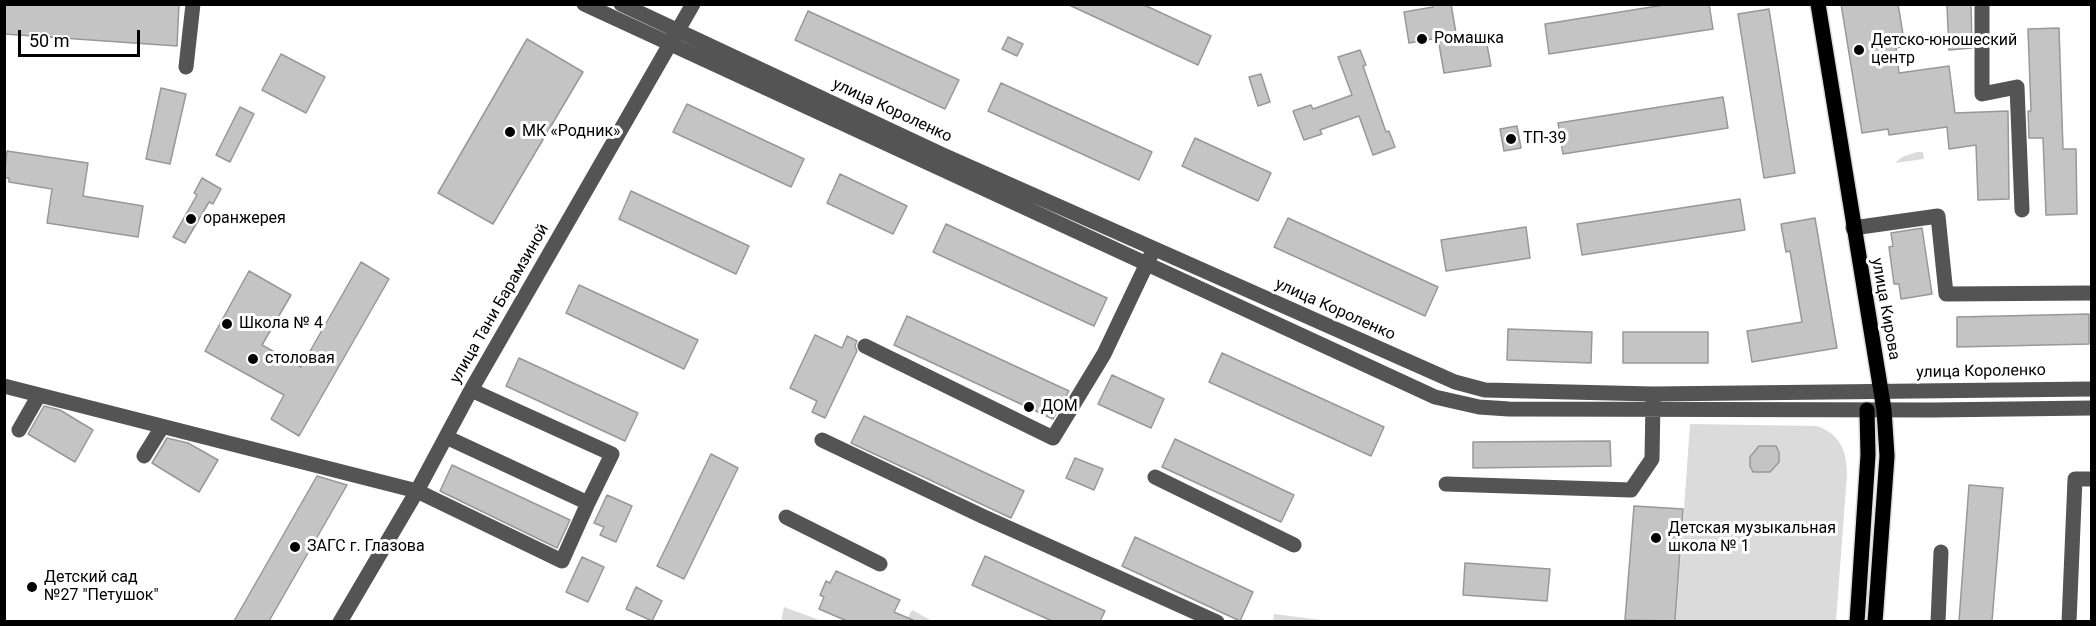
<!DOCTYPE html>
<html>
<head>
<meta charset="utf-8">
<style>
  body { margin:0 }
  #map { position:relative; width:2096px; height:626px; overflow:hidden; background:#fff; font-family:Roboto,sans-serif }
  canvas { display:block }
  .frame { position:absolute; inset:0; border:6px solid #000; pointer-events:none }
  .scale { position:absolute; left:18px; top:30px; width:122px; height:27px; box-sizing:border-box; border:3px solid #000; border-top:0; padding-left:8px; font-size:18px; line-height:21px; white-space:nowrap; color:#000; -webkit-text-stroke:4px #fff; paint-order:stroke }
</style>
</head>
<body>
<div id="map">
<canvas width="2096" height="626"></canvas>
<div class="frame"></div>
<div class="scale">50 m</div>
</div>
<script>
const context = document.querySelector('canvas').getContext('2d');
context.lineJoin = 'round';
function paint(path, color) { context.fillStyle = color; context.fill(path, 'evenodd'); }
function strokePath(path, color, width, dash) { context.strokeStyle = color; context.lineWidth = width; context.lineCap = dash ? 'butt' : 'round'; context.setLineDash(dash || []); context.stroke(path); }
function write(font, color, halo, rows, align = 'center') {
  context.font = font + ' Roboto,sans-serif'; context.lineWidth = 6; context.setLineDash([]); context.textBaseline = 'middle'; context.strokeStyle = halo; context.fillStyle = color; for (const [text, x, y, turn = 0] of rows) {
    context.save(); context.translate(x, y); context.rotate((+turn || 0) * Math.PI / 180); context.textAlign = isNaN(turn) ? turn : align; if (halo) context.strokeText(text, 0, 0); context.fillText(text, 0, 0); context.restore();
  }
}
const green = new Path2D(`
  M1917 152H1923L1924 159 1895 163 1902 157Z
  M1690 424 1817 426C1840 434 1847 451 1847 474L1836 621 1676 622Z
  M784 607 822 621H781Z
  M912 610 932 621 905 622Z
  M1274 614 1330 621H1273Z`);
const building = new Path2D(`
  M4 4H179L177 46 4 34Z
  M1067 4H1142L1211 36 1198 65Z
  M1433 4H1451L1457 39 1485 34 1491 66 1444 73 1438 38 1409 43 1404 12 1433 7Z
  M1670 4H1709L1713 29 1549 54 1545 24Z
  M1841 4H1898L1905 46 1896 48 1899 73 1949 66 1955 113 2008 111 2009 199 1978 200 1976 145 1949 149 1947 127 1889 135 1888 129 1862 133Z
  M1955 4H1971L1972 48 1949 50 1947 6Z
  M1769 9 1795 173 1764 178 1738 14Z
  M808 11 959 80 945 109 795 40Z
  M2059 28 2063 149H2076L2077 214 2046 215 2043 138H2029L2028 111H2031L2028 29Z
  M1008 37 1023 44 1017 56 1002 49Z
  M527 39 583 72 493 224 438 193Z
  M1360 50 1366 65 1363 66 1386 132 1389 131 1395 147 1373 155 1359 116 1320 130 1322 134 1304 140 1293 111 1311 105 1313 109 1352 95 1338 57Z
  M281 54 325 77 306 113 262 90Z
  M1261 74 1270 102 1258 106 1249 77Z
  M1001 83 1152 152 1139 180 988 111Z
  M161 88 186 94 170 164 146 159Z
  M1723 97 1728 128 1563 154 1558 123Z
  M687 104 804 159 791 187 673 132Z
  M240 107 254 114 230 162 216 155Z
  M1517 126 1521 148 1504 151 1500 129Z
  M1195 138 1271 173 1258 201 1182 166Z
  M7 151 88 163 83 196 143 206 138 237 47 223 52 189 9 182V178H4Z
  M840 174 907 206 893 234 827 203Z
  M202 178 221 189 213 204 209 202 185 243 173 237 197 195 194 193Z
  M631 191 749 246 736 274 619 219Z
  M1740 199 1745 230 1582 255 1577 224Z
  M1288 218 1438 287 1425 316 1274 247Z
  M1815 218 1837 348 1752 362 1747 331 1802 322 1790 251 1786 252 1781 224Z
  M946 224 1107 298 1094 326 933 252Z
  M1526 227 1530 258 1446 271 1441 240Z
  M1922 228 1932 294 1901 299 1899 284H1894L1889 247 1893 246 1891 233Z
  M361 262 389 279 299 436 271 419 284 395 205 351 249 271 291 295 262 345 301 367Z
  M579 285 698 340 684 369 566 313Z
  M2089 314V344L1957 347V317Z
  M907 316 1069 391 1053 419 894 345Z
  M1508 329 1592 332 1591 363 1507 360Z
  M1623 332H1708V363H1623Z
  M815 335 842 348 847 336 857 341 855 346 857 351 825 418 812 412 817 401 790 388Z
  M1222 353 1384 427 1371 456 1209 382Z
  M519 358 638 413 625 441 506 386Z
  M1112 375 1164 399 1151 428 1098 404Z
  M44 406 60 410 93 430 75 462 28 434Z
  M864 416 1024 491 1011 518 851 443Z
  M167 438 188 443 218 460 199 492 152 463Z
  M1175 439 1294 495 1281 522 1162 467Z
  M1610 441 1611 466 1473 468V442Z
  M1759 446H1776L1779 452V462L1770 472H1753L1750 466V457Z
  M711 454 738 468 684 579 657 566Z
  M1075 458 1103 469 1094 490 1066 478Z
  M452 465 570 520 557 548 440 491Z
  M317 476 347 485 269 621H234Z
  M1969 485 2003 488 1992 621H1959Z
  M607 495 632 506 616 542 600 535 604 527 594 523Z
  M1634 506 1683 509 1675 621 1625 620Z
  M1135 537 1253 592 1240 621 1122 566Z
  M985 556 1105 611 1100 621H1052L972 585Z
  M582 557 604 567 588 602 566 592Z
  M1465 563 1550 569 1547 601 1463 595Z
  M836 571 900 600 894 612 915 621H847L819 609 824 597 820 595 826 581 830 583Z
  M636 587 662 601 652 621 626 609Z`);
const minor = new Path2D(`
  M584 4 1435 397 1479 407 1509 409 1933 410 2092 408
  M621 4 943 155 1455 382 1485 390 1653 394 2092 389
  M1982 4V94L2017 87 2022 210
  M186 67 193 4
  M1853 228 1938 216 1946 294 2092 293
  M865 346 1053 438 1104 354 1151 255
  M4 386 417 491 562 561 588 503 446 437
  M471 390 612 454 588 503
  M19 430 39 395
  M822 440 982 516 1217 622
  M144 456 162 427
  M1155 477 1294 545
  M1446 484 1631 490 1652 459 1653 400
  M786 517 880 564
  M340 622 417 491 471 390 693 4
  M1938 622 1941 552
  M2069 622 2075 479H2092`);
const major = new Path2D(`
  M1818 4 1884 410 1887 456 1875 622
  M1857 622 1868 455 1867 410`);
const markers = [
  [1422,39,6,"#000"],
  [1859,50,6,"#000"],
  [510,132,6,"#000"],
  [1511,139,6,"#000"],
  [191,219,6,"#000"],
  [227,324,6,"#000"],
  [253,359,6,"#000"],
  [1029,407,6,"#000"],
  [1656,538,6,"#000"],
  [295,547,6,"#000"],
  [32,587,6,"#000"]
];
const poiNames = [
  ["Ромашка",1434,39],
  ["Детско-юношеский",1871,41],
  ["центр",1871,59],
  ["МК «Родник»",522,132],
  ["ТП-39",1523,139],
  ["оранжерея",203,219],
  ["Школа № 4",239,324],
  ["столовая",265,359],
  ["ДОМ",1041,407],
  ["Детская музыкальная",1668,529],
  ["школа № 1",1668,547],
  ["ЗАГС г. Глазова",307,547],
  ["Детский сад",44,578],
  ["№27 \"Петушок\"",44,596]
];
const streetNames = [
  ["улица Короленко",892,111,25],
  ["улица Тани Барамзиной",500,304,-60],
  ["улица Кирова",1885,309,80],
  ["улица Короленко",1335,310,24],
  ["улица Короленко",1981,372,-1]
];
paint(green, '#dbdbdb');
paint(building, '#c4c4c4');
strokePath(building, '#989898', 1.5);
strokePath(major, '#dbdbdb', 18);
strokePath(minor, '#545454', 15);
strokePath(major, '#000', 15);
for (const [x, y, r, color] of markers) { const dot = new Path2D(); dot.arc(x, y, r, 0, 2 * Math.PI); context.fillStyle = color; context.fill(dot); strokePath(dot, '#fff', 2); }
write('16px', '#000', '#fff', poiNames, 'left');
write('16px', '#000', '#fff', streetNames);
</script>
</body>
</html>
